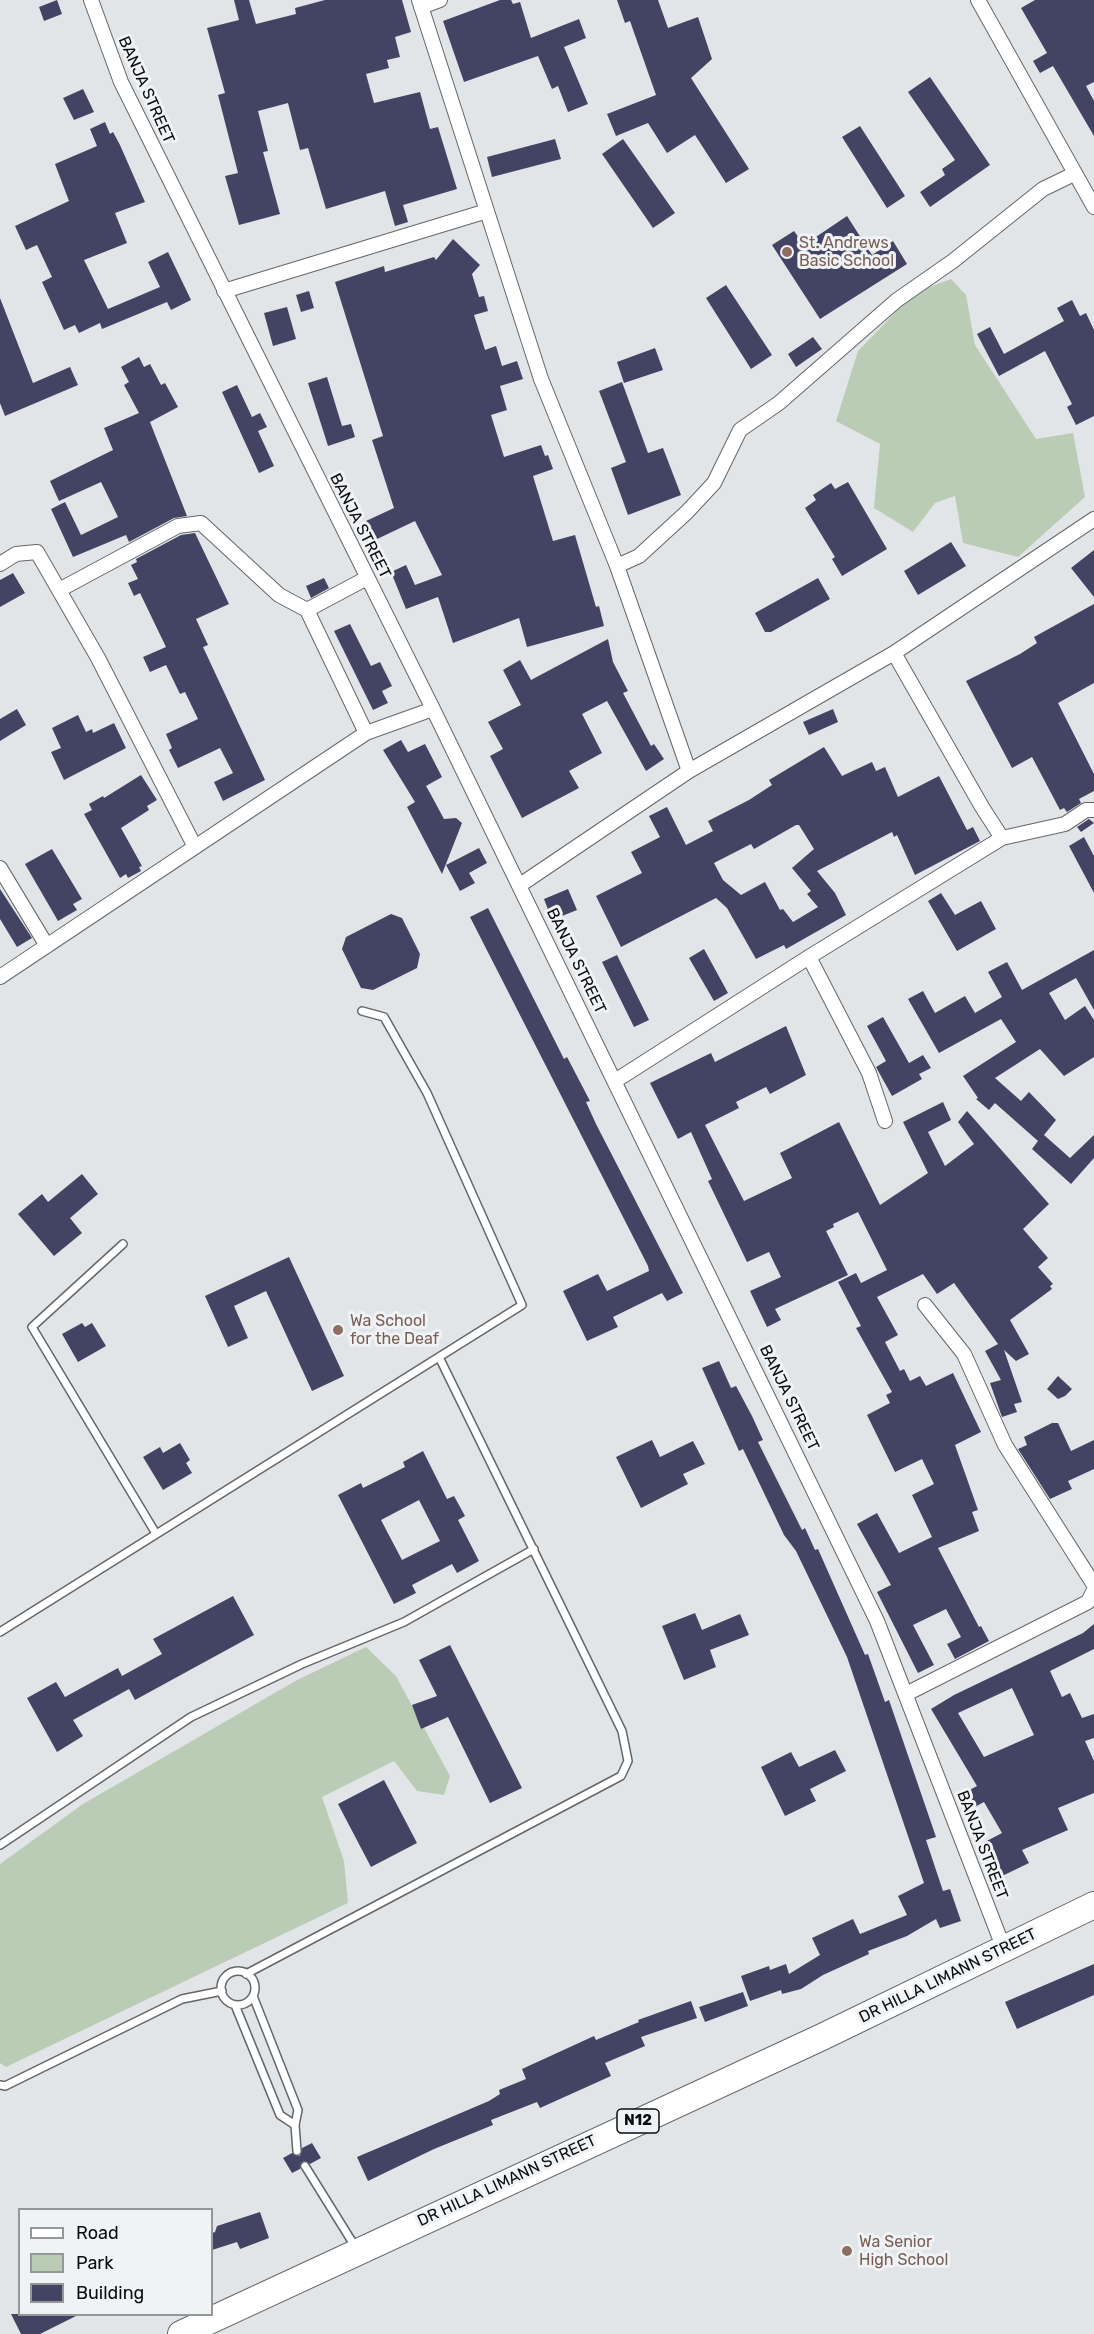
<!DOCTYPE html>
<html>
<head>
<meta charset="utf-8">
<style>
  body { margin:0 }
  #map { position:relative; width:1094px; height:2334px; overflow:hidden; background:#e2e5e8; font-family:Rubik,sans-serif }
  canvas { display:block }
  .legend { position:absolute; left:18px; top:2208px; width:195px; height:108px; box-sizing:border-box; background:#f0f3f5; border:2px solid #949798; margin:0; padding:8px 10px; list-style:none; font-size:18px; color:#0b0c0d }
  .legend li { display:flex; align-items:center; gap:12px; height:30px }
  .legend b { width:30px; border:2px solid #949798 }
</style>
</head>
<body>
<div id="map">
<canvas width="1094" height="2334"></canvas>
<ul class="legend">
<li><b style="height:8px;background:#fff"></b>Road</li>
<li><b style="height:16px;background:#baccb5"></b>Park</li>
<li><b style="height:16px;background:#434464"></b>Building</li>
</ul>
</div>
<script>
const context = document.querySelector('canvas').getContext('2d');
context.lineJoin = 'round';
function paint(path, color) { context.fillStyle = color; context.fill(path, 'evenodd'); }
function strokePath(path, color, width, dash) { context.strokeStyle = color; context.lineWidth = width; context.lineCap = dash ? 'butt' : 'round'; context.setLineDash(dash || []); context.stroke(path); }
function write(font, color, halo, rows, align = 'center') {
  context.font = font + ' Rubik,sans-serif'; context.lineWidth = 6; context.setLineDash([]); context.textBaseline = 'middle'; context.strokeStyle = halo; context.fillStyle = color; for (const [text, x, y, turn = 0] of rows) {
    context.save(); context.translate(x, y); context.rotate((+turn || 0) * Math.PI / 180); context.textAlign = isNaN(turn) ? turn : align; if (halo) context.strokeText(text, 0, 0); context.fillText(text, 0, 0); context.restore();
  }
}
const green = new Path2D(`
  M951 279 966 295 975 345 1036 439 1073 433 1085 497 1018 557 963 543 955 496 935 503 913 532 874 508 880 444 836 421 858 351 914 293Z
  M366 1647 396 1676 450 1776 444 1795 417 1791 394 1761 322 1797 344 1861 348 1903 6 2067 0 2063V1864L83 1804 297 1680Z`);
const building = new Path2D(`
  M57 0 62 14 44 21 39 7Z
  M234 0H249L256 24 296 14 295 8 325 0H402L411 32 395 37 400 57 387 60 389 68 366 74 374 103 420 92 430 129 438 127 457 189 403 205 408 222 395 226 385 191 326 209 308 148 300 150 288 103 258 111 268 151 263 152 280 214 239 225 225 176 238 173 218 95 225 93 207 28 239 20Z
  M500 0H511L513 4 520 2 531 38 579 19 586 38 564 47 588 104 568 112 558 86 552 89 538 56 464 82 443 21Z
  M617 0H658L668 28 698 17 712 59 691 78 749 169 726 183 695 135 667 153 648 123 616 136 607 114 656 95 630 21 625 23Z
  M1035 0H1094V82L1086 86 1094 101V136L1053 66 1040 73 1033 61 1047 53 1021 8Z
  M930 77 990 165 930 207 920 192 945 175 942 169 955 160 908 92Z
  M83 89 94 112 74 120 63 98Z
  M105 122 110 134 113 132 120 145 145 202 115 213 127 243 84 260 108 309 160 287 148 262 168 252 191 300 171 310 167 302 102 329 100 323 79 333 75 325 64 330 42 282 52 277 37 245 26 250 15 226 69 201 55 164 97 146 90 129Z
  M860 126 905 196 887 208 842 137Z
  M555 139 561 159 492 177 487 157Z
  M623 139 675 213 653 228 602 154Z
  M847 216 872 255 893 241 907 264 820 319 772 245 794 231 804 245Z
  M453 239 480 265 472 274 479 297 484 296 488 311 474 315 485 350 496 346 502 366 517 361 523 379 500 386 507 410 491 415 504 457 541 445 545 456 548 455 553 469 533 476 553 541 575 535 596 607 599 606 604 626 527 647 519 618 453 643 438 597 406 609 391 572 406 565 415 585 442 575 415 521 375 540 366 521 394 508 372 440 383 436 335 282 384 266 385 272 434 257 436 260Z
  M726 285 772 355 751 369 706 298Z
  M309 291 314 308 301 312 296 295Z
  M0 298 33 383 70 367 78 385 5 416 0 403Z
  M1072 300 1080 316 1086 313 1094 330V416L1076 425 1067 407 1072 404 1045 351 999 376 977 334 990 327 1004 354 1064 321 1057 308Z
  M287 307 296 339 273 346 264 313Z
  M813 337 822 349 796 367 788 354Z
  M655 348 663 370 624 383 617 362Z
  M139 357 144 367 150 364 161 385 165 383 178 407 150 422 187 516 174 518 129 542 126 535 73 557 51 509 65 502 81 535 118 517 101 482 59 501 50 481 113 450 104 428 139 413 124 385 129 382 121 367Z
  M327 377 342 426 351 424 355 437 328 446 308 383Z
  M622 382 648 453 663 448 681 495 628 515 611 468 626 462 599 391Z
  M237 385 252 417 260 413 267 427 258 431 274 466 259 473 222 392Z
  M848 482 887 549 842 576 832 559 835 557 805 508 816 500 813 495 831 483 835 489Z
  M195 533 229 604 196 619 208 645 203 647 265 780 223 801 214 782 233 773 220 748 178 768 169 750 172 748 166 734 198 719 185 692 180 694 166 665 150 672 143 657 166 647 140 593 134 596 128 583 138 579 131 565 137 562 136 559 181 535Z
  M951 542 966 566 918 595 904 571Z
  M1094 550V597L1071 568Z
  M13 573 25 593 0 607V580Z
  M324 578 329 588 311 598 306 586Z
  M818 578 830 599 771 632H765L755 613Z
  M1094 604V683L1058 703 1094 774V791L1079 799 1081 803 1067 812 1064 808 1060 810 1032 757 1012 768 966 681 1020 654 1037 643 1034 637Z
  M350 624 371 666 380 662 392 686 382 691 388 703 373 710 334 631Z
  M608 639 613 662 628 691 623 693 651 746 654 744 664 759 646 771 607 701 582 714 602 753 569 771 579 788 522 818 490 756 503 749 488 722 521 705 503 670 520 660 531 680Z
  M17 709 26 725 0 741V719Z
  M833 709 838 722 809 735 803 722Z
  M78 715 86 732 92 729 93 733 114 723 126 748 64 780 51 752 61 748 52 728Z
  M401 740 408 752 425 744 442 777 426 786 430 793 444 819 456 818 462 823 442 874 407 807 415 802 383 750Z
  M824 747 842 776 872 762 876 771 885 767 898 797 939 776 967 830 973 827 980 841 915 875 897 835 894 837 892 832 817 871 835 893 846 915 786 949 784 945 756 959 727 908 716 898 621 947 596 896 642 873 631 852 660 837 649 816 667 807 686 845 713 831 708 821 749 800 772 785 769 780ZM796 825H799L814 849 792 868 811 891 807 894 818 907 793 922 783 909 780 910 765 882 741 895 723 880 714 863 751 844 754 849Z
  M141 775 157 800 147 806 149 810 121 828 142 866 139 867 141 871 128 878 126 874 120 878 84 814 92 810 89 804 103 796 104 798Z
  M1089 819 1094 823 1081 832 1077 827Z
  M1084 837 1094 856V893L1069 846Z
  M479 848 487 863 469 873 475 883 460 891 446 865Z
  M52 849 82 899 73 904 77 910 58 921 25 864Z
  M0 889 32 938 17 947 0 919Z
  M568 889 577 910 552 920 544 899Z
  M941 893 955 915 981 901 996 929 957 951 928 901Z
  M488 908 564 1059 567 1057 590 1101 586 1102 596 1124 683 1293 667 1301 662 1293 613 1317 618 1327 587 1341 563 1291 598 1274 607 1291 649 1271 648 1266 470 917Z
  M391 914 402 918 420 954 417 968 373 990 361 988 342 949 346 937Z
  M704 949 728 993 714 1001 689 958Z
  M1094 950V1010L1076 978 1049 993 1065 1020 1085 1006 1094 1020V1057L1064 1076 1040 1049 995 1078 1021 1101 1029 1092 1056 1120 1044 1135 1070 1158 1094 1135V1158L1071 1184 1032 1149 1038 1141 995 1103 989 1110 976 1099 978 1098 963 1076 1016 1042 1001 1019 939 1053 908 999 923 991 935 1013 965 996 975 1013 1002 997 988 972 1007 962 1022 990Z
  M617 955 649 1020 634 1027 602 962Z
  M883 1017 909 1063 923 1055 931 1068 919 1074 922 1079 892 1096 876 1067 886 1061 867 1026Z
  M786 1026 806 1075 770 1094 766 1087 736 1102 739 1108 705 1125 744 1201 792 1178 780 1153 839 1122 880 1205 928 1173 903 1122 943 1102 951 1120 928 1132 945 1166 974 1144 958 1122 967 1111 1049 1204 1023 1229 1048 1258 1038 1267 1053 1284 1050 1286 1052 1289 1010 1320 1029 1354 1016 1361 1004 1350 1022 1402 1014 1404 1017 1412 1002 1417 990 1383 1001 1380 985 1351 998 1344 954 1283 937 1294 923 1274 877 1297 898 1335 885 1342 900 1371 904 1369 910 1381 920 1376 926 1386 953 1373 981 1432 955 1445 978 1510 972 1512 979 1531 938 1548 979 1627 981 1626 989 1641 955 1659 947 1644 961 1637 946 1609 913 1625 934 1665 918 1673 877 1592 891 1585 857 1524 877 1513 899 1553 932 1537 912 1495 934 1484 922 1459 895 1472 867 1415 890 1403 886 1395 892 1392 856 1328 861 1326 838 1282 856 1273 861 1283 887 1270 858 1212 833 1224 834 1227 826 1231 848 1275 775 1309 781 1320 767 1327 750 1291 781 1277 769 1252 747 1262 708 1181 712 1179 691 1132 678 1139 650 1083 711 1053 715 1062Z
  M82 1174 98 1194 70 1218 82 1233 54 1256 18 1214 42 1194 48 1202Z
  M289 1257 344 1376 312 1391 266 1291 234 1306 248 1338 228 1347 205 1296Z
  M82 1323 85 1327 92 1323 106 1346 78 1362 62 1334Z
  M719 1361 731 1388 736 1386 752 1416 763 1440 758 1442 802 1530 805 1528 815 1550 818 1549 865 1655 868 1654 885 1702 889 1700 936 1837 926 1840 943 1891 950 1889 961 1921 940 1928 936 1919 907 1936 868 1951 869 1954 823 1975 801 1989 782 1994 781 1990 750 2001 741 1976 769 1966 770 1970 786 1964 789 1974 820 1955 812 1938 853 1919 860 1934 907 1915 898 1896 924 1883 847 1657 796 1551 784 1535 743 1449 739 1451 702 1368Z
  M1058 1376 1072 1389 1065 1396 1058 1399 1047 1389Z
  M1052 1423H1058L1071 1451 1094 1440V1469L1068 1481 1072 1489 1050 1499 1018 1449 1027 1445 1024 1437Z
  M652 1440 660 1457 693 1441 705 1464 683 1474 688 1484 641 1508 616 1457Z
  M180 1443 190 1460 186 1463 192 1473 163 1490 143 1457 160 1447 163 1453Z
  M423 1451 447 1499 454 1496 465 1516 458 1520 479 1561 457 1573 452 1564 412 1585 416 1593 394 1604 338 1495 361 1483 363 1488 405 1467 403 1462ZM419 1500 440 1541 402 1560 381 1520Z
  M233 1596 254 1635 135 1700 129 1689 73 1720 83 1736 57 1752 27 1698 56 1682 65 1697 118 1668 122 1676 162 1654 153 1639Z
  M695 1613 702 1630 740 1614 749 1635 710 1650 716 1667 684 1680 662 1626Z
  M1094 1624V1649L1050 1671 1062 1697 1070 1693 1082 1718 1094 1714V1738L1085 1741 1094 1761V1793L1058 1808 1068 1830 1022 1850 1029 1863 998 1878 981 1844 1002 1833 984 1802 971 1809 962 1794 977 1786 931 1709 954 1695 1083 1633ZM1012 1688 1034 1735 984 1757 958 1713Z
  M450 1645 522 1788 490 1803 448 1717 421 1729 412 1705 437 1696 419 1660Z
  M835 1750 846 1771 810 1789 816 1801 785 1816 761 1767 791 1752 799 1767Z
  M384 1780 417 1843 371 1867 338 1804Z
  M1094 1964V1995L1017 2029 1005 2002Z
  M743 1992 748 2006 705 2022 699 2007Z
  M691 2001 697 2018 641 2037 645 2046 605 2063 611 2076 540 2108 537 2102 491 2120 493 2125 434 2149 368 2181 357 2157 489 2101 500 2094 499 2090 526 2079 522 2069 594 2036 596 2040 639 2022 638 2020Z
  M312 2143 321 2158 310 2164 303 2161 300 2169 292 2173 283 2158 292 2153 300 2156 302 2148Z
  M260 2212 269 2238 240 2249 237 2242 212 2250V2233L215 2232 217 2226Z
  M11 2314H80L40 2334H21Z`);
const lane = new Path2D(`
  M123 1244 32 1327 155 1532
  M0 1632 522 1305 427 1093 384 1017 362 1011
  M0 1845 191 1717 302 1664 404 1622 534 1549
  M221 1988a17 17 0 1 1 34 0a17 17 0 1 1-34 0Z
  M246 1974 621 1776 628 1761 622 1731 440 1359
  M253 1996 298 2110 295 2125 297 2151
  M235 2005 280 2115 295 2125
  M0 2085 5 2086 182 1999 222 1991
  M305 2166 356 2248`);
const street = new Path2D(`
  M91 0 121 82 433 709 877 1621 1004 1949
  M419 0 541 379 617 566 689 771
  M978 0 1094 207
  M421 7 440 0
  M224 291 487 211
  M0 564 16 554 37 552 98 658 195 847
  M617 566 639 556 687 512 714 483 740 430 779 403 897 300 953 261 1043 189 1074 174
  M61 589 178 526 201 523 279 595 307 610 367 578
  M307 610 366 733
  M894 653 982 807 1002 838 1065 824 1086 810H1094
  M0 868 47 946
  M520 885 689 771 894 653 1094 519
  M809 957 869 1073 885 1121
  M0 977 366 733 433 709
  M615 1081 809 957 1002 838
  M925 1305 964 1354 1005 1445 1094 1585
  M906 1694 1088 1602 1094 1590`);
const highway = new Path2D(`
  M181 2334 822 2037 1094 1905`);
const markers = [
  [787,252,6,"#8d6e63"],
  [338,1330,6,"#8d6e63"],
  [847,2251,6,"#8d6e63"]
];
const shields = [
  [638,2121,42]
];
const shieldNames = [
  ["N12",638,2121]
];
const streetNames = [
  ["BANJA STREET",146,90,66],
  ["BANJA STREET",360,526,63],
  ["BANJA STREET",576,961,64],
  ["BANJA STREET",789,1398,64],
  ["BANJA STREET",982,1845,69],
  ["DR HILLA LIMANN STREET",948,1976,-26],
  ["DR HILLA LIMANN STREET",507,2181,-25]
];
const educationNames = [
  ["St. Andrews",799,243],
  ["Basic School",799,261],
  ["Wa School",350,1321],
  ["for the Deaf",350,1339],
  ["Wa Senior",859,2242],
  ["High School",859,2260]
];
paint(green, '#baccb5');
paint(building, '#434464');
strokePath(lane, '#646769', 10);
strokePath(street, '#646769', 16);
strokePath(highway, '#646769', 28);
strokePath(lane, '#fff', 7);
strokePath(street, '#fff', 14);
strokePath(highway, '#fff', 26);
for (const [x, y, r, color] of markers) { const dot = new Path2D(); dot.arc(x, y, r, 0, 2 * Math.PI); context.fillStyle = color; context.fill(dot); strokePath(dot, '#f0f3f5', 2); }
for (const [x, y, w] of shields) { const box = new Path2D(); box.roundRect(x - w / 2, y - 12, w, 24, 4.5); context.fillStyle = '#f0f3f5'; context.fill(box); strokePath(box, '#0b0c0d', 1.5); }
write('bold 15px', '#0b0c0d', null, shieldNames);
write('16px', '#0b0c0d', '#f0f3f5', streetNames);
write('16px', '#785e54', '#f0f3f5', educationNames, 'left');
</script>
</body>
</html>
